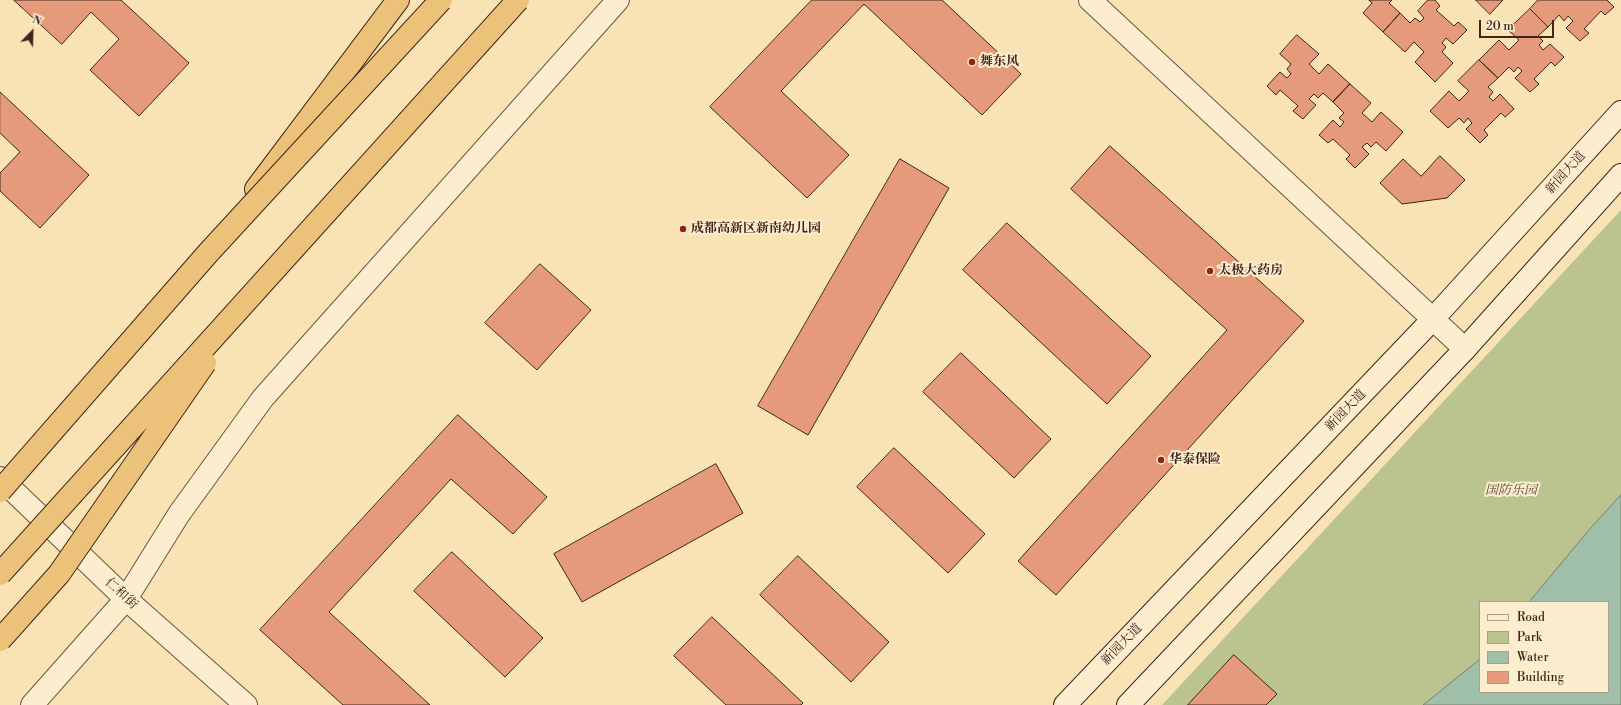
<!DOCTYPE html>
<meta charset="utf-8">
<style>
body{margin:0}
#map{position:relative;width:1621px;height:705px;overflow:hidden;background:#f9e3b4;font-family:"Libre Bodoni",serif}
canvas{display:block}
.legend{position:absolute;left:1479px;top:601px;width:130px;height:92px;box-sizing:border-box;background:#fbedce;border:1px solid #b09d86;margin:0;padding:5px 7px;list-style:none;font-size:12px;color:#40241a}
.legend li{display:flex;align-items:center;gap:8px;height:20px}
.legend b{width:20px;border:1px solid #b09d86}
.north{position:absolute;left:12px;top:12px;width:40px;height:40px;-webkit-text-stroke:3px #fbedce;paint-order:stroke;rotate:23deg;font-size:11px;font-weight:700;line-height:16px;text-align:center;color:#40241a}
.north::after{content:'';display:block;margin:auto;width:14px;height:18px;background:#40241a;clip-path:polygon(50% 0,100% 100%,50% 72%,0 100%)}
.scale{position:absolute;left:1479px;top:20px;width:75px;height:18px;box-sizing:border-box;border:2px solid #40241a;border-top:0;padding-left:5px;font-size:12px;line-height:14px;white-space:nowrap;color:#40241a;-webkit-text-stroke:3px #fbedce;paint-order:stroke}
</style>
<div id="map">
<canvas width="1621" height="705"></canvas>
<ul class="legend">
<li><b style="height:5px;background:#fbedce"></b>Road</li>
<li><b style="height:11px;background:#bbc48f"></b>Park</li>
<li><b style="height:11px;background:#9fbfa8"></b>Water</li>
<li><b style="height:11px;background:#e59b7b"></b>Building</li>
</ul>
<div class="north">N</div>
<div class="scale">20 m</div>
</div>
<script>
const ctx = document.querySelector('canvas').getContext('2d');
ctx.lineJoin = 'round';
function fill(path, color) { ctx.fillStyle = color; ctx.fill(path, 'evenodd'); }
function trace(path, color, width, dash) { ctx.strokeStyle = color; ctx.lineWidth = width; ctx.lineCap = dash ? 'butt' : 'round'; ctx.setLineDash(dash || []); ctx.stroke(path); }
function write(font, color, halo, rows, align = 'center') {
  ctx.font = font + ' "Libre Bodoni","Noto Serif SC",serif'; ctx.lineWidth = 4; ctx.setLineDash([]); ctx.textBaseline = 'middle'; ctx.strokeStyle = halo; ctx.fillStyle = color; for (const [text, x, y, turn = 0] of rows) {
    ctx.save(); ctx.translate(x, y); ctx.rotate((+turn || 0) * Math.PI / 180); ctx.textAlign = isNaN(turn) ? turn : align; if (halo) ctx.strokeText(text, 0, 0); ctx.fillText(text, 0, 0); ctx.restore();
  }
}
fill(new Path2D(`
 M1621,210V705H1162ZM1480,602H1608V692H1480Z`), '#bbc48f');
const water = new Path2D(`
 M1621,495V705H1423L1480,659V692H1608V602H1529L1588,531Z`);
fill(water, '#9fbfa8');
trace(water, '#79816f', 1);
const building = new Path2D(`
 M14,0H121L189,63L139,116L90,70L119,39L91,12L62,44Z
 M812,0H942L1021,74L982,115L864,4L781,91L849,155L807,198L710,107Z
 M1369,0H1392L1389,3L1400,13L1383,32L1363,13L1372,3Z
 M1428,0H1435L1440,6L1436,10L1454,26L1458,22L1467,30L1453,44L1446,38L1442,43L1446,47L1442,52L1453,63L1435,82L1415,62L1424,52L1414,42L1405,52L1383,32L1400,13L1410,23L1415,18L1420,22L1424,18L1418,11Z
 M1476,0H1503L1490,14Z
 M1538,0H1607L1614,7L1605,15L1601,11L1584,29L1589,33L1580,41L1566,28L1573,21L1568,16L1564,21L1559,15L1548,27L1530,9Z
 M1530,9L1548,27L1538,36L1543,41L1539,45L1543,50L1550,44L1564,57L1555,66L1551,62L1534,79L1539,84L1530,92L1515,78L1522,71L1518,67L1514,72L1509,67L1498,78L1479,60L1499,40L1509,50L1519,40L1508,30Z
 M1297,35L1319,54L1309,64L1319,74L1328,64L1350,84L1333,102L1323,93L1318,98L1314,94L1309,99L1316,105L1303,119L1293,111L1298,106L1280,90L1276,95L1267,86L1280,72L1287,78L1291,74L1287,69L1291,64L1280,54Z
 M1479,60L1498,78L1488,87L1493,92L1489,97L1493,101L1500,94L1514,109L1505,117L1501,113L1484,130L1488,135L1480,143L1466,129L1472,123L1468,118L1464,123L1459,118L1448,128L1430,111L1449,91L1459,101L1469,91L1458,81Z
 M1350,84L1371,103L1362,113L1372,122L1381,112L1403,132L1386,151L1376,142L1371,147L1367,143L1362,147L1369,154L1355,168L1346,159L1350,155L1333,139L1328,143L1319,135L1333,120L1340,127L1344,122L1339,118L1344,113L1333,102Z
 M0,92L89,175L40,228L0,191V173L20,152L0,133Z
 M1110,146L1304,321L1056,595L1018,561L1227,330L1071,189Z
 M1440,156L1465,180L1447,198L1402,204L1380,183L1403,159L1421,176Z
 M900,159L949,188L808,435L758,406Z
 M1007,223L1151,356L1107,404L963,270Z
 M540,264L591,310L537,370L485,323Z
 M961,353L1051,439L1014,478L923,392Z
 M458,415L547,497L513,534L451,479L329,612L430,705H343L260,630Z
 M894,448L985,534L948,573L857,487Z
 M716,464L743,513L582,602L554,554Z
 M452,552L543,638L505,677L414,591Z
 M798,556L889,642L851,682L760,595Z
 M712,617L803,703L801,705H726L674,656Z
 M1234,655L1277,694L1266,705H1188Z`);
fill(building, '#e59b7b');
trace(building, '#40241a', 1);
const street = new Path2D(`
 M1090,0L1465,349
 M0,478L126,599L246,705
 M32,705L126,599L179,514L263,398L618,0`);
const secondary = new Path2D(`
 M1065,705L1433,319L1621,112
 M1128,705L1465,349L1621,175`);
const highway = new Path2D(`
 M256,189L398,0`);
trace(street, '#6e5440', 24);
trace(secondary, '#40241a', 24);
trace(highway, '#40241a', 24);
trace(street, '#fbedce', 22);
trace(secondary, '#fbedce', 22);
trace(highway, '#ecc27a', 22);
const highwayBridge = new Path2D(`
 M0,491L209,252L441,0
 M0,574L518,0
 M0,640L59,574L205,363`);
trace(highwayBridge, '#40241a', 24, []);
trace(highwayBridge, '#ecc27a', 22);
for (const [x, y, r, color] of [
 [972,62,4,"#8f2418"],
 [683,229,4,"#8f2418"],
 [1210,271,4,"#8f2418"],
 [1161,460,4,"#8f2418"]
]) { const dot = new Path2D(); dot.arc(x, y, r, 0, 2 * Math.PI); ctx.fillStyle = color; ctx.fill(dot); trace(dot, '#fbedce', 1.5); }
write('bold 13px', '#40241a', '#fbedce', [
 ["舞东风",980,62],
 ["成都高新区新南幼儿园",691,229],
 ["太极大药房",1218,271],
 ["华泰保险",1169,460]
], 'left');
write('13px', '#40241a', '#fbedce', [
 ["新园大道",1566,173,-48],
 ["新园大道",1346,411,-46],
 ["仁和街",121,594,43],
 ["新园大道",1122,645,-46]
]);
write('italic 13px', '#5f4c37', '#fbedce', [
 ["国防乐园",1511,491]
]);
</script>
